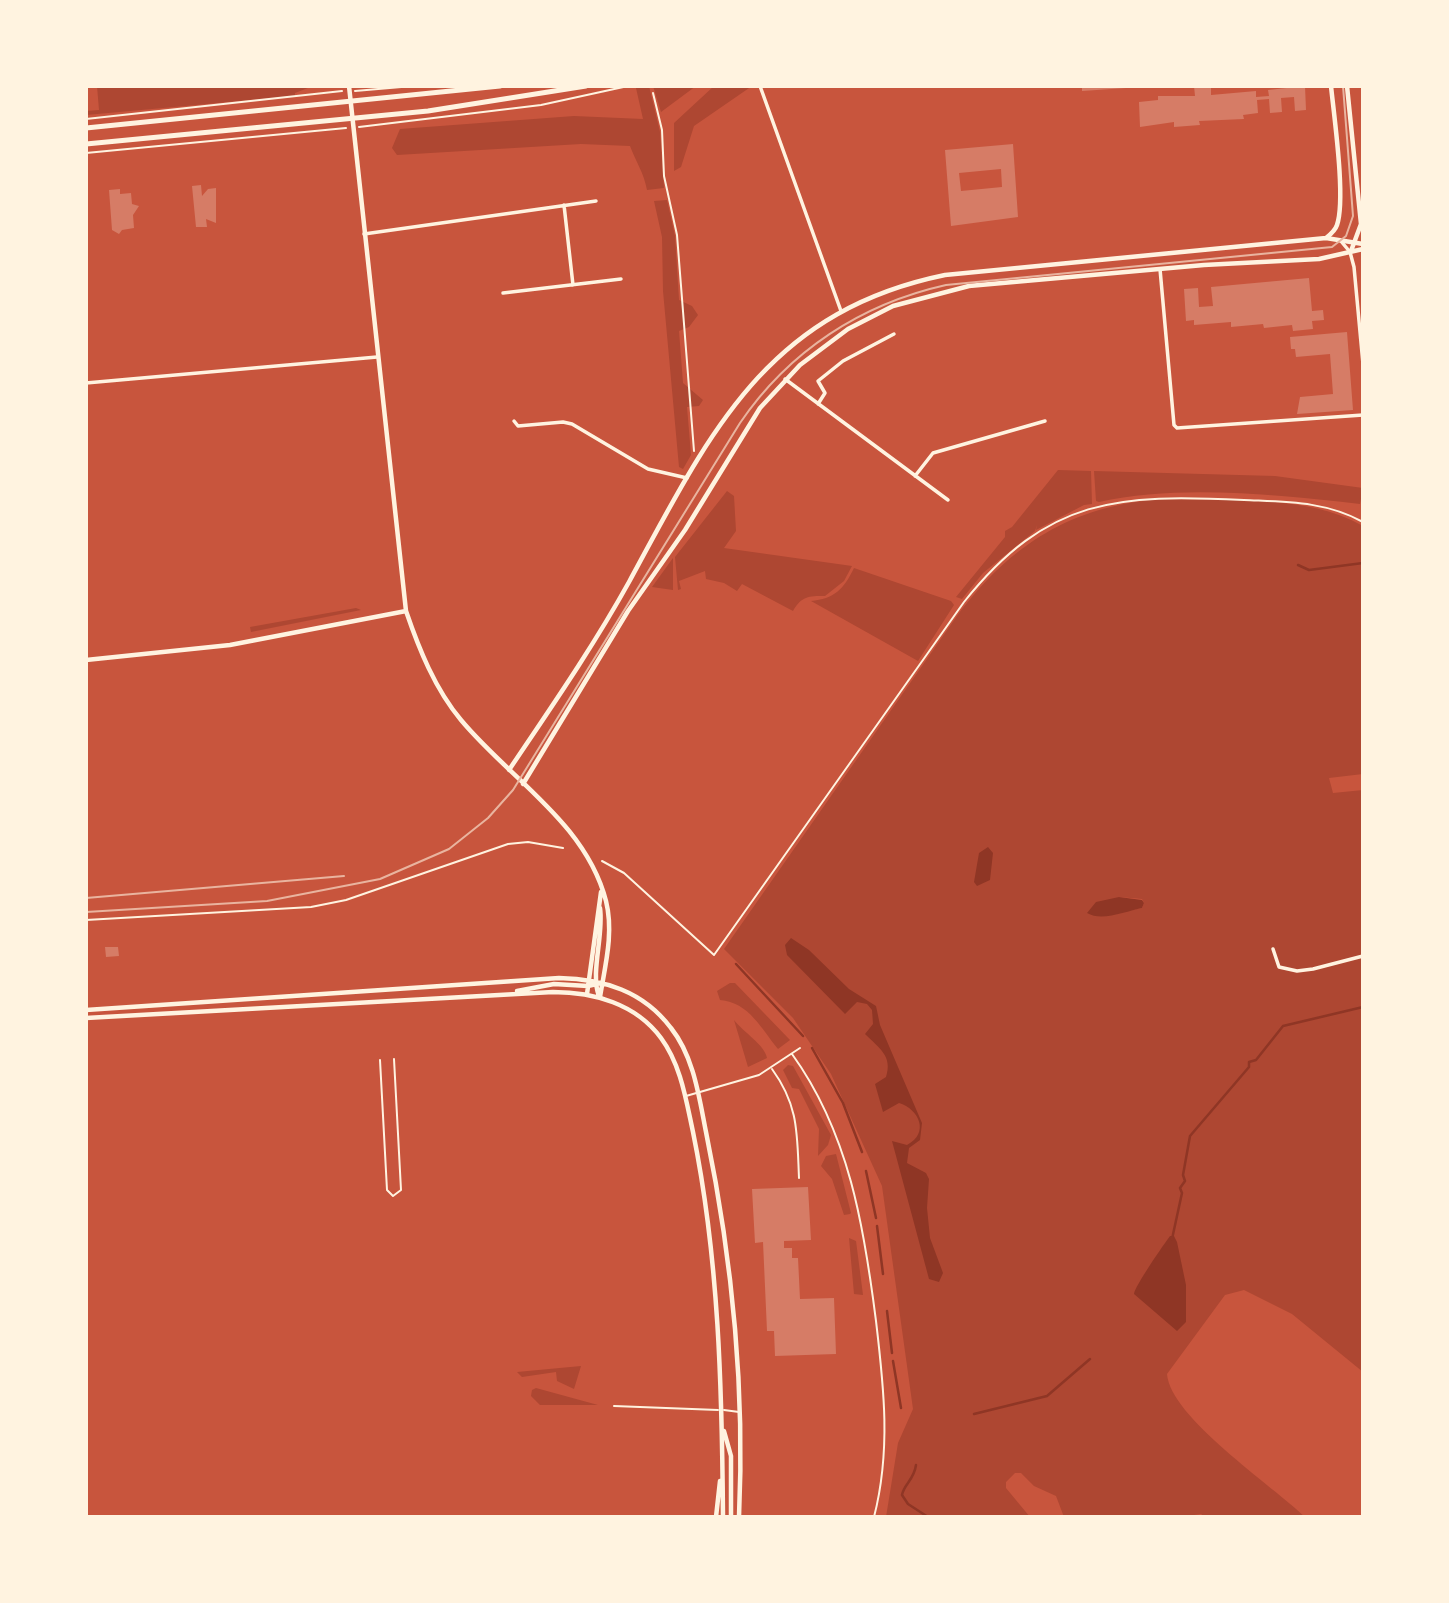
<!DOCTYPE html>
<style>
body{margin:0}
#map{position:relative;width:1449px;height:1603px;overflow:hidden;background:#c8553d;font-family:"Playfair Display",serif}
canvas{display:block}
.frame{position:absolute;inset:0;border:88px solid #fff3e0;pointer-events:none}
</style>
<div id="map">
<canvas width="1449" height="1603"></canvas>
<div class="frame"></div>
</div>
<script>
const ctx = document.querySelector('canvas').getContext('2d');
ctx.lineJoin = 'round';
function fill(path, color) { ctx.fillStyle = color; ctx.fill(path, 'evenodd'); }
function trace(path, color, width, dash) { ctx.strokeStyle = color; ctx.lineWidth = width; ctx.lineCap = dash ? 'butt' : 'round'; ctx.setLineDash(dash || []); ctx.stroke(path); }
fill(new Path2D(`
 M97,86H313L295,93V96L86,115V111L99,110Z
 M649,86L660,132L664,188L647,190C644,173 636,162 630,146L581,144L397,155L392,148L400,129L574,116L643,119L636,88Z
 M653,86H696L661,112Z
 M714,86H752L694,126L681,167L674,171V123Z
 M667,200L675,236L679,300L692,306L698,315L689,327L679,331L683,383L703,400L699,406L687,407L691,455L683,469L679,467L663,291L662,237L654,201Z
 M1058,470L1091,471L1092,504L1084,505L1036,530L1037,525L1035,531L983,573L962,599L956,597L1005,537V531L1012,527Z
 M1094,471L1275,476L1363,488L1360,504C1278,495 1180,484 1099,502L1096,501Z
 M727,491L734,496L736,531L724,548L852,566L844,581L825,596C808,596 802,596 793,611L742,584L737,591L724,583L706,579L705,571L679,581L681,589L678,590L675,557Z
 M1162,499C1225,501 1308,494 1363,526V774L1329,778L1333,793L1363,790V1372L1292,1314L1244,1290L1225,1295L1167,1374C1170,1417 1273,1486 1305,1517H1205L1201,1514L1180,1517H1064L1056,1496L1034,1486L1021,1473H1015L1006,1482V1488L1030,1517H886L898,1443L913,1409L882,1186L831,1074L793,1018L724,949L957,616C1011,544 1071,506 1162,499ZM1119,897L1142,899L1144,903L1142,908L1101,916Z
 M673,558V590L652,587Z
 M854,568L951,601L954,605L918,661L811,601C834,599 844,589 854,568Z
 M356,608L361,610L251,632L250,627Z
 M730,983H735L790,1040L778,1049C762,1030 749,1002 720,1000L717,991Z
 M734,1020C743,1032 765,1045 767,1058L748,1067Z
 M788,1065L793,1066L831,1135L828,1145L818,1156L819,1129L799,1089L792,1088L783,1070Z
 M836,1154L851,1213L850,1214L844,1215L832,1179L821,1166L826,1156Z
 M849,1238L856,1241L863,1295L854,1294Z
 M581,1366L574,1389L557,1381L556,1372L522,1377L517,1372Z
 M536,1388L598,1405H540L531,1396L532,1390Z`), '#ae4732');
fill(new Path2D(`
 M988,847L993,853L990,880L977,886L974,882L979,853Z
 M1119,897L1142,900L1144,903L1142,908C1126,911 1102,922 1087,913L1096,902Z
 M791,938L809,950L849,989L876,1006L880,1025L922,1123L920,1140L909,1148L907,1163L926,1173L929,1179L927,1208L930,1238L943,1273L939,1282L929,1279L892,1141L907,1145C930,1133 919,1109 899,1103L883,1112L875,1084L886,1077C893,1056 879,1048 865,1034L873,1024L872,1010L867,1004L857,1002L845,1014L787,955L785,945Z
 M1170,1236H1174L1177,1242L1186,1285V1322L1177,1331L1134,1294C1135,1286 1164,1244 1170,1236Z`), '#8f3625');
trace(new Path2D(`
 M1298,565L1309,570L1363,563
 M736,964L803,1036
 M812,1048L843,1103L862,1152
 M866,1171L876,1218
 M877,1226L883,1274
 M1172,1239L1182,1193L1180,1188L1185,1181L1183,1175L1190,1136L1249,1067V1062L1256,1060L1283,1026L1363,1007
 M887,1311L892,1353
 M893,1361L901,1408
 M974,1414L1047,1396L1090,1359
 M916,1465C914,1480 904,1484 902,1495L908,1504L928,1517`), '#8f3625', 2.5);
fill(new Path2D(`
 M1082,86H1126V88L1082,91Z
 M1194,86H1211V95L1256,91V97L1269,96L1268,90L1305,86L1306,110L1295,111L1294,97L1281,98L1282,112L1270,113L1269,99L1257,100L1258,113L1243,115L1244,119L1199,121L1200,125L1174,127V122L1140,127L1139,102L1158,100V96H1195Z
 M1013,144L1018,217L951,226L945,150ZM1001,169L1002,187L961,191L959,173Z
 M201,185L202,196L208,189L216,188V223L206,219L207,227H196L192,186Z
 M120,189V194L131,193L132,204L139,206L133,215L134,228L122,230L119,234L112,230L109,190Z
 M1309,278L1312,311L1323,310L1324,320L1312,321L1313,329L1293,331L1292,325L1264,328L1263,324L1231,327V322L1194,325V320L1186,321L1184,289L1198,288L1199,307L1213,306L1211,287Z
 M1347,332L1353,410L1297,414L1300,397L1333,394L1330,354L1296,357L1295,349H1291L1290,337Z
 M105,947H118L119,956L106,957Z
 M808,1187L811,1240L784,1241V1248H792V1258H798L800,1299L834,1298L836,1354L775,1356L774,1331H767L763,1242L755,1243L752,1189Z`), '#d67c66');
trace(new Path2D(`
 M355,91L413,86
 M653,93L662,130L664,176L677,235L694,451
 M86,119L342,91
 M359,127L541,105L628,86
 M86,153L346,128
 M602,861L624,873L714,955L964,602C1048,497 1118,494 1244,500C1286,502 1325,501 1363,522
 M86,920L311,907L346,900L508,844L528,842L563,848`), '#fff3e0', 2);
trace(new Path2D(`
 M792,1054C849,1133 864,1226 876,1321C884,1388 891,1451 874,1517
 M380,1060L387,1190L393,1196L401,1190L394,1059
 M772,1069C799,1106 797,1134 799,1178
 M686,1096L759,1075L800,1048
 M614,1406L718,1410
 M724,1410L739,1412`), '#fff3e0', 2);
trace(new Path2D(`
 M760,86L841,311
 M564,205L573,285
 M364,234L596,201
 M1340,240L1350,252L1354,267L1363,364
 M1160,269L1174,425L1177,428L1363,415
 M503,293L621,279
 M785,379L948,500
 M86,383L377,357
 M818,404L825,393L818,381L843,361L894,334
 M514,421L518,426L563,422L572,424L648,469L687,478
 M915,476L933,453L1045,421
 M1273,949L1279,967L1297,971L1313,969L1363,956`), '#fff3e0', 3.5);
trace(new Path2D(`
 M349,86L406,611C419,649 435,689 461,720C510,779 586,823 606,901C614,933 605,966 600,997
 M1347,86L1361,224L1351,251
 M1326,238C1331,234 1335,231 1337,225C1346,199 1334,116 1331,86
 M86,660L230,645L406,611
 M509,770C550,709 593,647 629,582C709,435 765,312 945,275L1326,238L1363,244
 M523,784L628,611L685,530L760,408L800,365L848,329L893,306L969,286L1204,265L1319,259L1363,249
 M517,991L554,984L588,986L601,983
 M587,994L601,892
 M599,996C590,973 604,935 600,908
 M86,1010L559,978C604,979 643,991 671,1028C694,1057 699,1097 706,1132C732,1258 745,1389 739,1517
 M86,1018L553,992C594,992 636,1004 661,1038C681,1065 686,1100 693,1132C719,1259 722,1389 723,1517
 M724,1431L731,1456V1517
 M716,1517L720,1481`), '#fff3e0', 4.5);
trace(new Path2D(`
 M86,128L500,86
 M86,144L428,111L586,86`), '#fff3e0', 5);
trace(new Path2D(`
 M86,898L344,876
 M86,912L267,901L380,879L449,849L488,818L513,790L740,423C789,351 861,304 946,285L1332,247L1346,236L1353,216L1343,86`), '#e9b49f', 2);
</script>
